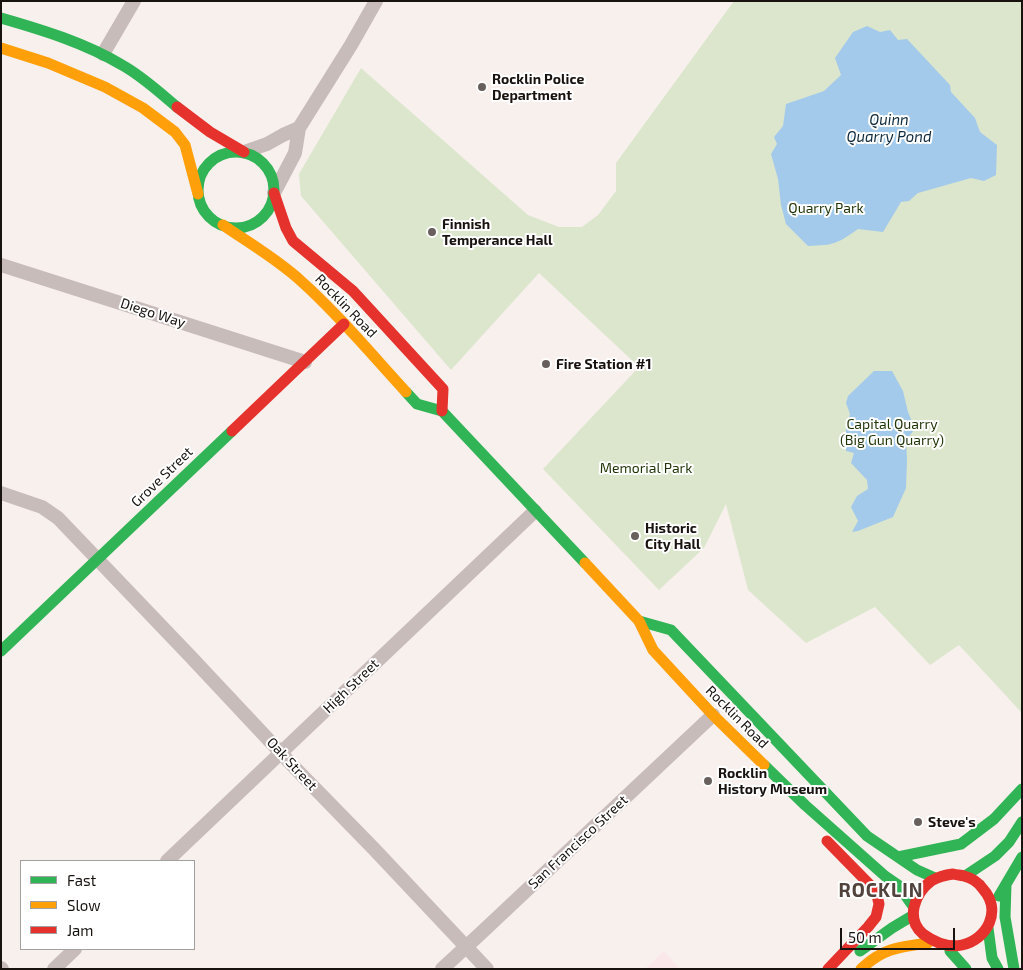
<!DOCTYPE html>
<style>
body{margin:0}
#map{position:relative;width:1023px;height:970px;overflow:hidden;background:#f8f0ed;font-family:"Exo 2",sans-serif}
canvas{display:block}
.frame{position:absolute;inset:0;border:2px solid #191310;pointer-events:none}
.legend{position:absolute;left:20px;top:860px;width:175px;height:90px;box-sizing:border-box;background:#fff;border:1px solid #a3a19f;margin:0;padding:6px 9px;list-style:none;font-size:15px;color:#191310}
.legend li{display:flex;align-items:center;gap:10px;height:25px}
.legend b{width:25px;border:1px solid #a3a19f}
.scale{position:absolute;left:840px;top:928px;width:115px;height:22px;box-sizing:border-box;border:2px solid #191310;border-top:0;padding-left:6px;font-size:15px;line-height:18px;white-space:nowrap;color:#191310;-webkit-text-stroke:4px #fff;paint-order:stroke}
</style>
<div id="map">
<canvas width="1023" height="970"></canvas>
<div class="frame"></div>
<ul class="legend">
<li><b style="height:6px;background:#30b455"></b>Fast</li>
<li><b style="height:6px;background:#ff9f0a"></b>Slow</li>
<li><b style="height:6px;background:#e5322d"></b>Jam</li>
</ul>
<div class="scale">50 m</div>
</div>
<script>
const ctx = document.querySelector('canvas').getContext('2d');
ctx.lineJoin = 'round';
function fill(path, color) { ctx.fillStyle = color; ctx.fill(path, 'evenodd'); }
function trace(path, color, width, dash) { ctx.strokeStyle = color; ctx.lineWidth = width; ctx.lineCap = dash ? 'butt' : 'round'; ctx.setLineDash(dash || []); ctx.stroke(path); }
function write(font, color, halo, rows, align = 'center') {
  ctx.font = font + ' "Exo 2",sans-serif'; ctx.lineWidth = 4; ctx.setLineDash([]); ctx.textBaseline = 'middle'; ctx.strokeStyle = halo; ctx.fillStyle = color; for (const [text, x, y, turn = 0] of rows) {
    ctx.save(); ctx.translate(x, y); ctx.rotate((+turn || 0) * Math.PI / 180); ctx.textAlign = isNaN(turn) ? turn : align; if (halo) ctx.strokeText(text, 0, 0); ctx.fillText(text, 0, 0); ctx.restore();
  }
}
fill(new Path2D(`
 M664,951L680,969H645Z`), '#fae7ea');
fill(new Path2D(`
 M734,1H1022V713L959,645L930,665L875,607L806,643L748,590L726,504L704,548L659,590L543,469L639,367L539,273L451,370L301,196L299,174L361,68L528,215L559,227H582L598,215L616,191V163Z`), '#dce6cd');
fill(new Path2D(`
 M867,26L880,32L890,30L898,40L907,39L950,85L951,92L975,118L980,132L997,145L996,175L984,181L971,178L918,193L909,201L901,202L883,232L858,229C837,244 834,245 808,246L786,224L781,205L778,179L771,154L777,144L774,137L783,126L786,104L824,91L841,75L835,58L853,32Z
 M874,371H892L903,391L908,412L915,429L906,440L907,460L906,488L893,517L858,531L852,532L858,521L851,507L857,496L868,489L867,480L851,463L854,453L846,451V430L850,414L846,403L848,396Z`), '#a3caeb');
trace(new Path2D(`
 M103,54L134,1
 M244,152L267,144L283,135L299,128
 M274,193L295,153L299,128L351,45L376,1
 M1,265L305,362
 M1,493L42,507L58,518L190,656L296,769L375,850L487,969
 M167,861L535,511
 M1,968L2,969
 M54,969L75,949
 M442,969L480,934L713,715`), '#c8bcbb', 14);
trace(new Path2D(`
 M1,18C43,30 85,43 122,65C142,76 159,92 177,107
 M198 190a38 38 0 1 1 76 0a38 38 0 1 1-76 0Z
 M406,392L417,404L442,411L585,563
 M639,621L671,630L867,836L917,870L935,878
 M1,651L232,431
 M764,765L805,805L885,876L898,885L913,906
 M898,857L961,844L994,819L1022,789
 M965,876L995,856L1009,842L1022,822
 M1006,884L1005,917L1014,969
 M999,896L1022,857
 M988,928L992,958L998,969
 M860,951L892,928L912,916
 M950,951L966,969`), '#30b455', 11);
trace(new Path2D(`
 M1,48L48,63L105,87L143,108L175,132L185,145L198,194
 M223,225C249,243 277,259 301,281C339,315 372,355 406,392
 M585,563L639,621L653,650L713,715L764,765
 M861,969C883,948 899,947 928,943`), '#ff9f0a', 11);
trace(new Path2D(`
 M177,107L210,132L244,152
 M274,193L286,228L293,241L353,291L443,389L442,411
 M232,431L344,324
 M827,841L876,891L879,904L876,917L868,927L828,969
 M953,874C957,875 961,875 964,876C972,878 979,883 983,889C1002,910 988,939 962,945C948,948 934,942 923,934C905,919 915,893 931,881C938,877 945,875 953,874Z`), '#e5322d', 11);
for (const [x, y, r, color] of [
 [482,87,5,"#67605d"],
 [432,232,5,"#67605d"],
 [546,364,5,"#67605d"],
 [635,536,5,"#67605d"],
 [708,781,5,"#67605d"],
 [918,822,5,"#67605d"]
]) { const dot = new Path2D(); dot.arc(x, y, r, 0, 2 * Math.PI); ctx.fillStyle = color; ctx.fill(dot); trace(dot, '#fff', 2); }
write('bold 14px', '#191310', '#fff', [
 ["Rocklin Police",492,79],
 ["Department",492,95],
 ["Finnish",442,224],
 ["Temperance Hall",442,240],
 ["Fire Station #1",556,364],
 ["Historic",645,528],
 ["City Hall",645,544],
 ["Rocklin",718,773],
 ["History Museum",718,789],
 ["Steve's",928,822]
], 'left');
write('14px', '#1f3406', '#fff', [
 ["Quarry Park",826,208],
 ["Capital Quarry",892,424],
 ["(Big Gun Quarry)",892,440],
 ["Memorial Park",646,468]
]);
write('14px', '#191310', '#fff', [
 ["Rocklin Road",346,306,46],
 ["Diego Way",153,313,18],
 ["Grove Street",162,477,-44],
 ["High Street",351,686,-44],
 ["Rocklin Road",737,717,45],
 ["Oak Street",292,764,47],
 ["San Francisco Street",578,842,-43]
]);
write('italic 15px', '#112c40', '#fff', [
 ["Quinn",889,120],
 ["Quarry Pond",889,137]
]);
ctx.letterSpacing = '1px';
write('bold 19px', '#51423c', '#fff', [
 ["ROCKLIN",881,891]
]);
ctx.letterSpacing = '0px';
</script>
